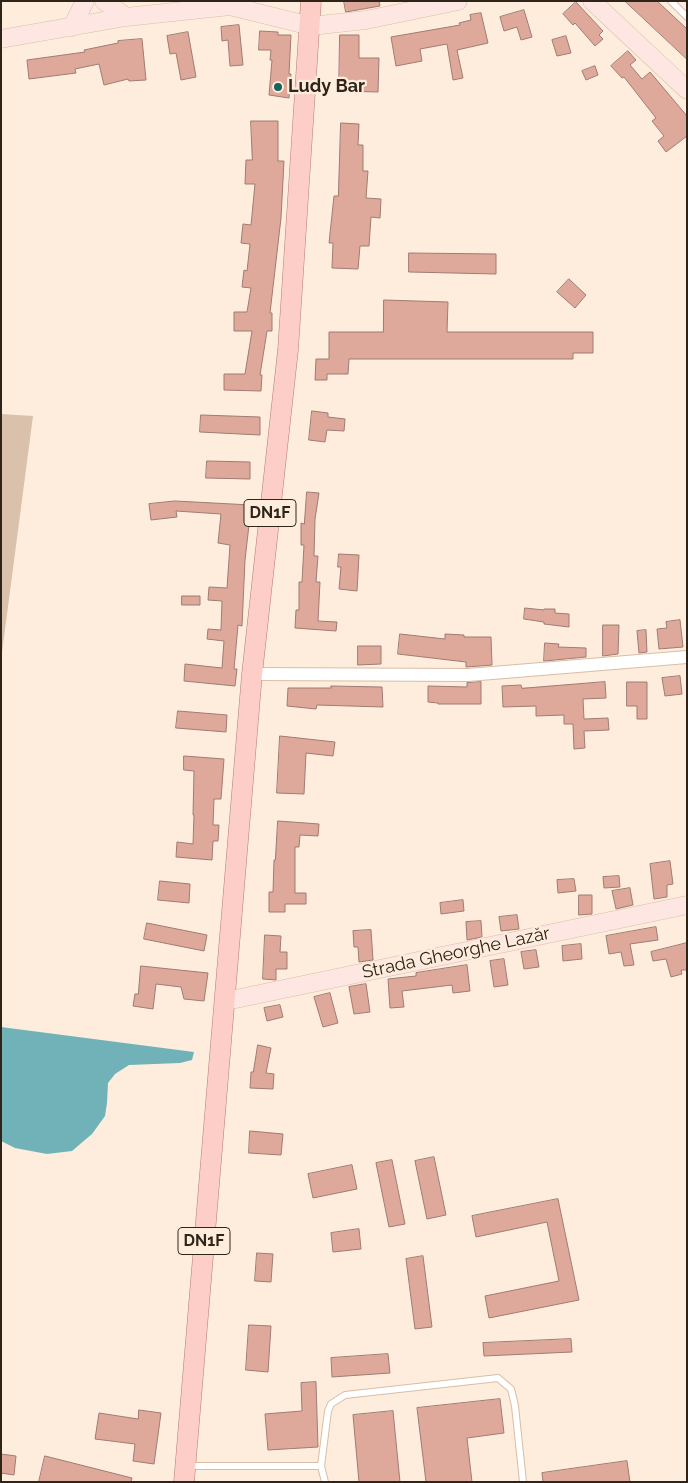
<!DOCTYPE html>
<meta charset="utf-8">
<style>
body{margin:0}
#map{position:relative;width:688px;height:1483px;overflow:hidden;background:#feeddd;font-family:Raleway,sans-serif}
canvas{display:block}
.frame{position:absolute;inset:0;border:2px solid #2f241a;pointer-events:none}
</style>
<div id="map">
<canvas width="688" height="1483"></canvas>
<div class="frame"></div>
</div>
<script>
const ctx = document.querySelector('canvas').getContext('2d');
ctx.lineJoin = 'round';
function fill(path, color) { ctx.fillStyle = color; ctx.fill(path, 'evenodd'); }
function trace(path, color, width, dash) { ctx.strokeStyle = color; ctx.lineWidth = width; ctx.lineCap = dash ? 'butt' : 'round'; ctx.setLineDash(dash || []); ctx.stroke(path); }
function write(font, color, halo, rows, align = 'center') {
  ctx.font = font + ' Raleway,sans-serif'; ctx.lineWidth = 4.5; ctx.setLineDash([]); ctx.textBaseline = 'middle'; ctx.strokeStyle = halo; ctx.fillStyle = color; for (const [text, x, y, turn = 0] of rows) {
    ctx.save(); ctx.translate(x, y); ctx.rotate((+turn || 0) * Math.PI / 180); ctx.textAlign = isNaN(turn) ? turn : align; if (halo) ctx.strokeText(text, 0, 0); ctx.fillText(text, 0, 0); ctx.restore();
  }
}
fill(new Path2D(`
 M1,414L33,416L1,660Z`), '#dac1ab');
fill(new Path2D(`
 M1,1027L194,1052L192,1060L180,1063L129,1065L115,1074L108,1083L107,1103L105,1116L92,1134L72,1151L47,1154L15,1148L1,1141Z`), '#71b2b9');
const building = new Path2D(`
 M344,1H379L380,6L346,12Z
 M625,1H657L687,29V59Z
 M576,2L603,31L599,35L603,39L595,46L575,23L573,25L563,14Z
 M524,10L532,37L521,40L517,27L504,31L500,17Z
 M481,13L488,43L457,50L463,78L453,80L447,44L420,49L422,61L396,66L391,37L460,25L459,23L471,20L470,15Z
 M239,25L243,65L230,66L228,40L222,41L221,27Z
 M260,31L278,32V35H291L289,74H291L289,98L269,95L272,60H270L271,50H259Z
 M188,32L196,77L181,80L176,53L170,54L167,36Z
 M340,35H359V58H379L378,92L339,91Z
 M566,36L571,53L557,56L552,40Z
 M142,39L146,80L129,81L128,79L104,85L99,64L75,69L76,73L29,79L27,60L85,52L84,50L118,43V41Z
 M628,51L636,60L630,65L642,79L650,72L687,116V136L666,152L658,141L664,136L652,121L656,118L624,77L622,78L611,66Z
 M595,66L598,75L586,80L582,71Z
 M251,121H278V161H284L281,218L270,313H272V331H267L260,375H262L261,391L224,390V374H245L252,331H234V312H247L251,288L242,287L244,270L247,271L250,244L241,243L243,224L251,225L255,184H245L246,160H252Z
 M341,123L359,124L358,145H363V171H368L366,198L381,199L380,218L371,217L369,246H360L358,269L332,268L333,243H329L334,196H338Z
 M409,253L496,254V274L409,272Z
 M569,279L586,295L575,308L557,292Z
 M384,300L448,302L447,332H593V353H573V359H349L348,374H327V380H315L316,359H329V332H383Z
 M312,411L328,413V417L345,419L344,431L327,430L325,442L309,440Z
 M201,415L260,417V435L200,432Z
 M207,461L250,462V479L206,478Z
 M307,492L319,493L315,519L314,556H318L316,582H320L318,621L337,622L336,631L295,628L296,610H299V582H302L304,545H301V523L304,524Z
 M175,501L251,505V525H249L245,560L242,626L238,625L234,669H237L235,686L184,681L185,664L222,668L224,641L207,639L208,629L221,630L222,601L208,600L209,587L227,588L230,545L218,543L221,514L176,511L177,517L151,520L149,504Z
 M339,554L359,555L357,591L339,589L341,567H338Z
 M182,596H200V605H182Z
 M525,608L544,610V609H555V613L569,614V627L544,624V622L524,619Z
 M680,620L683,647L659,649L657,629L667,628L666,622Z
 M603,625H619L618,654L603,656Z
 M646,630L647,652L639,653L637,631Z
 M400,634L445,639V634L464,635V637H491L492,665L466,667V662L398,654Z
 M545,643L559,644L558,647L586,648V657L544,661Z
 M358,646H381V664L358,665Z
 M680,676L682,694L665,696L662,678Z
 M481,682V704H438V703L428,702V686L467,687V683Z
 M605,682L606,698L583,699L584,719L608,718L609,730L584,731L585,748L574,749L573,724H564V715L536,716V706L503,707L502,686L521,685L522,688Z
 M627,682H647V719H637V706H627Z
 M331,686L382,687L383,707L317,705L316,709L287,706L288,688H331Z
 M178,711L227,715L226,732L176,728Z
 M280,736L335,742L333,756L306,753L304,794L277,793Z
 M184,756L224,759L221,799H214L213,825H219L218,841H213L212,860L176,857L177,842L193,844L194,815H193L194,771L184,770Z
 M278,821L319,824L318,836L300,835L299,847H295V893H306V904H285V912H269V892H273L274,860H275Z
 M670,861L673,884L667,885V897L654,899L650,864Z
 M619,876L620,887L604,888L603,877Z
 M574,879L576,891L558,893L557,880Z
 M160,881L190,884L189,903L158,900Z
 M630,888L633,905L616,909L612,891Z
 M579,895H592V914L579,915Z
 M463,900L464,911L441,914L440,903Z
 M517,915L519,929L501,931L499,917Z
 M481,921L482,937L467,940L466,922Z
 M147,923L207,935L204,951L144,939Z
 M656,927L658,940L630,944L634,965L624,966L621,952L609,954L606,936Z
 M371,930L373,960L359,962L358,947H354L353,931Z
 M265,935L281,936L280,952H287V969H276V980L263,979Z
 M687,943V970H681L682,974L671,977L666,959L653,961L651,952Z
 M581,944L582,959L563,961L562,946Z
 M536,950L539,967L524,969L521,952Z
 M504,959L508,985L494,987L490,961Z
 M467,965L470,991L453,993L452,985L402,991L404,1007L390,1008L388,979L416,976V973Z
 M141,966L208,973L204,1001L184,999L181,987L156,984L153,1009L133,1006L135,994H138Z
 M366,984L370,1012L354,1014L349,987Z
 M330,993L338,1023L323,1027L314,997Z
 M280,1005L283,1017L267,1021L264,1008Z
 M258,1045L271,1048L266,1073L274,1074L273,1089L250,1088L251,1072H253Z
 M250,1131L283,1134L281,1155L249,1153Z
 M434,1157L446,1215L427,1219L415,1161Z
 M392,1160L405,1224L389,1227L376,1163Z
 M352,1165L357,1189L313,1198L308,1174Z
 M558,1199L579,1300L489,1318L485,1296L559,1281L547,1222L476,1237L472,1216Z
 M359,1229L361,1249L333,1252L331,1233Z
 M257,1253L273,1254L271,1282L255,1281Z
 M423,1256L432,1327L415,1329L406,1259Z
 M249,1325L271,1326L268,1372L246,1370Z
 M571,1339L572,1352L484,1356L483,1343Z
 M388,1354L390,1373L332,1377L331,1358Z
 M316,1382L318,1447L268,1450L265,1414L302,1411L301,1383Z
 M500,1399L504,1433L467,1438L472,1482H426L417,1408Z
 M139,1410L161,1413L154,1464L133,1461L135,1444L95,1439L99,1413L138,1419Z
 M393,1411L400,1482H359L353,1415Z
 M1,1454L16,1456L14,1475L1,1473Z
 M45,1456L132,1478L131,1482H39Z
 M627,1461L630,1482H543L542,1473Z`);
fill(building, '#dea99a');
trace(building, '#a07b72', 1);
const lane = new Path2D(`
 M671,1L687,17
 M187,1466H321
 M325,1482L321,1466L328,1411L331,1404L345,1395L498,1378L511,1389L515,1406L523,1482`);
const street = new Path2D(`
 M252,674L468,675L687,657`);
const secondary = new Path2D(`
 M104,1L126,17
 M592,1L687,90
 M230,6L311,26L366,20L458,1
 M72,27L85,1
 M1,39L126,17L230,6L244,1
 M226,1001L687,905`);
const primary = new Path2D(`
 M184,1482L252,674L288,350L311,1`);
trace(lane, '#dabda4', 8);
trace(street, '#dabda4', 14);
trace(secondary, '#dabda4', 19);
trace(primary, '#b47e72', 21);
trace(lane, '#fff', 6);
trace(street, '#fff', 12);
trace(secondary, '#fee7e3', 18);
trace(primary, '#fdcec7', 20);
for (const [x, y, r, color] of [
 [278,87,5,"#16635d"]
]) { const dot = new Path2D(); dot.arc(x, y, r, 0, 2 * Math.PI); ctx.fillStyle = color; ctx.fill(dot); trace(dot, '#feeddd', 2); }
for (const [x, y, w] of [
 [270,513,52],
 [204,1241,52]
]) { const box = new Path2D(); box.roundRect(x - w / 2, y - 13.5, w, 27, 4); ctx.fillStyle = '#feeddd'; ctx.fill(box); trace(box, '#2f241a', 1); }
write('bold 16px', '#2f241a', null, [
 ["DN1F",270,513],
 ["DN1F",204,1241]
]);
write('bold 18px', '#2f241a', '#feeddd', [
 ["Ludy Bar",288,87]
], 'left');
write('18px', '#2f241a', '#feeddd', [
 ["Strada Gheorghe Lazăr",456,953,-12]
]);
</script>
